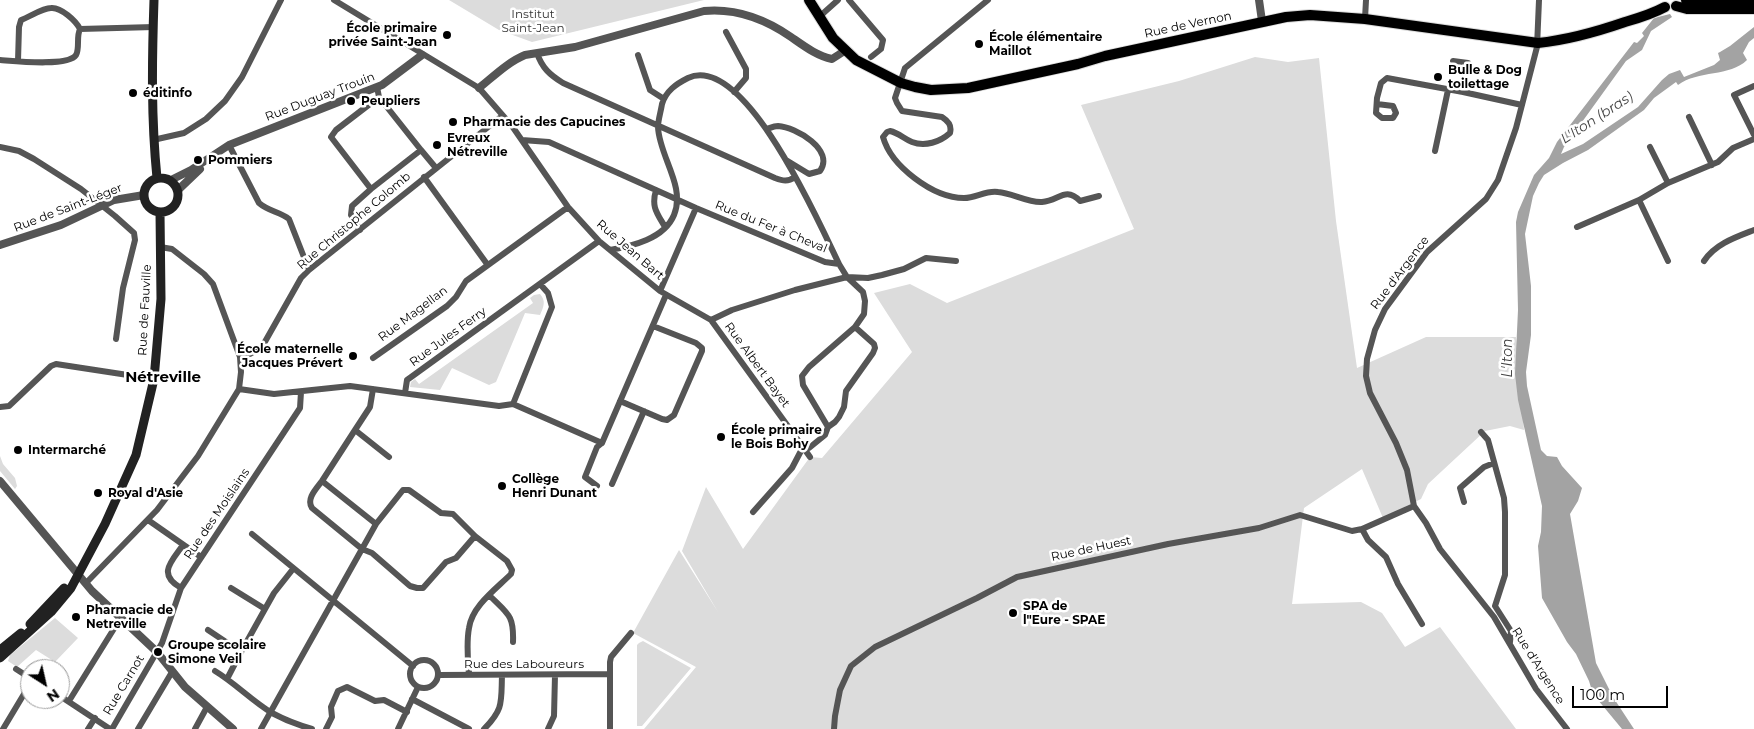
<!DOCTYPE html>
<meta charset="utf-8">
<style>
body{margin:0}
#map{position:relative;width:1754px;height:729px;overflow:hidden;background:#fff;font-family:Montserrat,sans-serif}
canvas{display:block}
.north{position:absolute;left:20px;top:659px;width:50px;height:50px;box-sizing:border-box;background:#fff;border:1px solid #999;border-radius:50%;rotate:145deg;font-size:14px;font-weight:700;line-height:20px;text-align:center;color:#000}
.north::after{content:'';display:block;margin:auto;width:18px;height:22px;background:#000;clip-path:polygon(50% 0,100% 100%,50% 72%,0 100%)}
.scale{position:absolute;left:1572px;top:686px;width:96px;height:22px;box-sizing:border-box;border:2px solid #000;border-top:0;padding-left:6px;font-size:15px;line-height:18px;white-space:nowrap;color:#000;-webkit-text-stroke:4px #fff;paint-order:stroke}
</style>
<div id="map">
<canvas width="1754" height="729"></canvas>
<div class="north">N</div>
<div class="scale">100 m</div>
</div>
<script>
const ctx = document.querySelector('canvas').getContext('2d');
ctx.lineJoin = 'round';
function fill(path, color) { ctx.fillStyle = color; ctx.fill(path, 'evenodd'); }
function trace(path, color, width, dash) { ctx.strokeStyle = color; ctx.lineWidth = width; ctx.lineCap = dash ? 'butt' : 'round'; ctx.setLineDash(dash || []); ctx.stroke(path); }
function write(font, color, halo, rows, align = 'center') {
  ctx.font = font + ' Montserrat,sans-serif'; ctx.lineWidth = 5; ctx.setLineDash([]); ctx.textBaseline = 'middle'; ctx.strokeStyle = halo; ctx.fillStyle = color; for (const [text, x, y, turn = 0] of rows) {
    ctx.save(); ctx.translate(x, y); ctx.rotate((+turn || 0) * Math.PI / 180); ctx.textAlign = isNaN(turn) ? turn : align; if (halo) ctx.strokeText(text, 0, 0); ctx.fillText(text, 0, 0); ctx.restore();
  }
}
fill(new Path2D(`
 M449,0H704L532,42L499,30Z
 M1255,57L1288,62L1319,58L1336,221L1357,368L1426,337H1516L1524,430L1510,426L1485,431L1428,484L1421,499L1383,518L1362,469L1304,508L1292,604L1361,602L1382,613L1405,647L1440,627L1516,729H644L696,667L633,633L679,550L718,612L682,551L706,487L743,549L810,457L822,458L912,352L874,293L910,284L947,303L1134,229L1081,105L1179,81Z
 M540,294C546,301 544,306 540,315L525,313L496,382L489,385L452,368L440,390L410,387L411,382L415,379L419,384L533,303L530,298L534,295Z
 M0,456L3,464L15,478L17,486L15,489L0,471Z
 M55,618L78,638L55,662L36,650L17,667L8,661L10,655Z
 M643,641L691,668L642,726H637V645L639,643Z`), '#dcdcdc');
fill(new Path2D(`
 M1670,14L1672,17L1651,31L1642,50L1626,61L1564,147L1561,154L1583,144L1638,107L1662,80L1669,74L1680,70L1684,77L1714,65L1720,60L1718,53L1720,52L1730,46L1754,27V38L1749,42L1743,53L1747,60C1730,77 1698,70 1678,85L1676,82L1654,98L1644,110L1588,150L1563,163L1544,175L1539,183L1533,196L1525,234L1531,286V335L1526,372L1527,386L1541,450L1547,456L1557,457L1562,466L1582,488L1578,501L1570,514L1596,663L1613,697L1634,729H1622L1593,694L1589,681L1576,654L1567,642L1542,598L1538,546L1541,532L1542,506L1518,400L1515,374L1518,310L1516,222L1518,212L1534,175L1549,158L1557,142L1634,42L1637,43L1644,36L1642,33L1654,18Z`), '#a3a3a3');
const primary = new Path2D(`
 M809,0L833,38L856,60L901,83L915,87L931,90L968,88L1078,64L1105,56L1286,17L1310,15L1365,19L1538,43C1568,40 1596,32 1625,22C1639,18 1652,14 1665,7
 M1686,0L1754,1
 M1676,6L1687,9H1754`);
trace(primary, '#dbdbdb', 12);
trace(new Path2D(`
 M334,0L479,88L512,126L568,207L599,241L660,291L711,320L803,447L809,448L825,435L828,427
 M849,0L883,40L881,49L871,57
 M988,0L905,68L895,98L897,103L902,111L942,117C948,121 952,125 950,133C940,142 925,147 912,142C904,139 899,133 890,131L887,132L883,137C891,166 933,198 964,198C976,198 986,190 998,192C1012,193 1028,203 1042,202C1059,201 1065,186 1080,201L1099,196
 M1539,0L1537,47L1516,128L1498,180L1486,199L1427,252L1385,309L1375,330L1367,359L1366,376L1370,393L1396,443L1407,470L1414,506L1426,523L1440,549L1494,617L1536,689L1567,729
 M819,17L838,0
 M1365,19L1366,0
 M80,29L154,27
 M726,32L746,69V78L734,92
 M537,53C542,68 550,75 563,83L775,178C783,181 788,182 795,177
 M638,55L650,90L664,99
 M0,60C14,61 68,67 76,55C80,48 76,37 80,29
 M18,61L19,27L21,20C30,17 42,8 51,8C61,7 76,21 80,29
 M1453,61L1468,63L1463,92
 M1754,86L1734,95L1754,135
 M377,87L379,97L336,130L331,137L371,189L421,150L379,97
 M1377,104L1393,106L1396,113L1393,118H1382L1376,113L1377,98L1381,83L1387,78L1463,92L1522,105
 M1689,117L1712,165
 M767,129C770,128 774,126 778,126C796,127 835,150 820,171L809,174L786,160
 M153,140L184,133L206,119L225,101L242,77L281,0
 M522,140L549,142L696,208L825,262L839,264
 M229,145L259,203C268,211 280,212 289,219L309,270
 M0,147L19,151L34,159L81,189L115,216L134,233L135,240L123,288L116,339
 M1650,147L1668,183
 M421,150L436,168
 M1435,151L1448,90
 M424,177L487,264
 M656,190C651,207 657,213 665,227
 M1577,227L1639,200
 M360,230L351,215L352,206L371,189
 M610,250C632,246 664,239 674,215C686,186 659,156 658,127C658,120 661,111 662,104C666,91 676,84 688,78C745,52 820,225 839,264L847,277L863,292L865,301L864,314L855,327L809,367L802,376L803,385L828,427
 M1668,261L1639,200L1668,183L1718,162L1733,148L1754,139
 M1704,261C1715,244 1736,237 1754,230
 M660,291L696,208
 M711,320L732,310L795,290L847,277L868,278L882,275L904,269L926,258L956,261
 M240,357L250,354L262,347L301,278L309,270L502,116
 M373,358L447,306L456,297L466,281L568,207
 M239,389L274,394L350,386L499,406L513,404L602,443
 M405,393L407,380L599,241
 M620,401L662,419L667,420L674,415L702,351V348L696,343L653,326
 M513,404L552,307L548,293L540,284
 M0,407L9,406L51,366L56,364L154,379
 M828,427L835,422L839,417L844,407L846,391L873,353L875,348L874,344L855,327
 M355,430L370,407L373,389
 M1481,432L1488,440L1504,498L1505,512V575L1495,606L1511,631L1510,642
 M322,481L355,430L389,457
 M612,484L644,411
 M597,486L585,477L597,447L602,443L666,295
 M1464,502L1460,488L1484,467L1494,463
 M753,512L792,468L803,447L810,457
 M148,520L201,557
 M376,524L322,481C316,489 306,499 312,508L362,549L372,553L410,586L417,588H423L446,562L456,558L475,536
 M1362,529L1368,540L1386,557L1398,584L1422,624
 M252,534L413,666
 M86,583L157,510L198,456L239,389L241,372L240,357L213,284L204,274L172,249L160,247
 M181,588C157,574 171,562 183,545
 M231,588L265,609L241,652
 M490,596C508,614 514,615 513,642
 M265,609L274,593L293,569
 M208,630L241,652L227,679
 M410 674a14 14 0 1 1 28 0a14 14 0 1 1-28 0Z
 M16,669L30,678
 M215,671C235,683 252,701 272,713C285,720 298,725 312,729
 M438,675L610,674
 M60,696L110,729
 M412,699L469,729
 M69,701L120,619
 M3,729L30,684
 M88,729L95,718
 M112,729L162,643L181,588L300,408L301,392
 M138,729L172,672
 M195,729L207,707
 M261,729L376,524L403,490H409L441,513L453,514L475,536L507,561L512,570L511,574C496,589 472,606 469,628C466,644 468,660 469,675
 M326,729L332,717L331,707L338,691L347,687L375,701L384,700L407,712
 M398,729L418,687
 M484,729C504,709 501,702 502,675
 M548,729L554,716L555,675
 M610,729V662L611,657L631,633
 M834,729L835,716L840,690L851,666L875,647L977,598L1017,577L1168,544L1259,528L1300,515L1352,531L1362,529L1414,506`), '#555', 6);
trace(new Path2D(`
 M1259,0L1262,21
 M479,88C494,76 508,62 525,55L575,47L704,11C736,8 765,19 791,37C804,46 817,56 832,59L846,50
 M171,180L191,170L229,145L382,85L422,55
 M178,190L200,169
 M0,245L61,225L114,200L144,195
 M0,481L92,591L157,652L185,687L233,729`), '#555', 8);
trace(new Path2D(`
 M154,0C152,60 151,118 157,178
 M144 195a17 17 0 1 1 34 0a17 17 0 1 1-34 0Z
 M30,624L64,588
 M0,650L21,633
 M0,658L51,612L71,588L105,524L136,455L154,379L161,299L160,212`), '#222', 9);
trace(primary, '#000', 10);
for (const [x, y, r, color] of [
 [447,35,5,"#000"],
 [979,44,5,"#000"],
 [1438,77,5,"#000"],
 [133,93,5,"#000"],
 [351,101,5,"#000"],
 [453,122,5,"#000"],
 [437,145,5,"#000"],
 [198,160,5,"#000"],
 [353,356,5,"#000"],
 [721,437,5,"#000"],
 [18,450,5,"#000"],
 [502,486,5,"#000"],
 [98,493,5,"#000"],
 [1013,613,5,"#000"],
 [76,617,5,"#000"],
 [158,652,5,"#000"]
]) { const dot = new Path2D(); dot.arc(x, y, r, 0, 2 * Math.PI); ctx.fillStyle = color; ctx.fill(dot); trace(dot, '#fff', 2); }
write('12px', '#333', '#fff', [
 ["Institut",533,14],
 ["Saint-Jean",533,28]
]);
write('12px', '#000', '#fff', [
 ["Rue de Vernon",1188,25,-12],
 ["Rue Duguay Trouin",320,97,-21],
 ["Rue de Saint-Léger",68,208,-21],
 ["Rue Christophe Colomb",354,221,-40],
 ["Rue du Fer à Cheval",771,227,22],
 ["Rue Jean Bart",630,250,41],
 ["Rue d'Argence",1400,273,-53],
 ["Rue de Fauville",145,310,-87],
 ["Rue Magellan",413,314,-37],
 ["Rue Jules Ferry",448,337,-36],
 ["Rue Albert Bayet",757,365,54],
 ["Rue des Moislains",217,514,-56],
 ["Rue de Huest",1091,549,-12],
 ["Rue des Laboureurs",524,664],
 ["Rue d'Argence",1538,666,58],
 ["Rue Carnot",124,685,-59]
]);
write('bold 12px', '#000', '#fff', [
 ["École primaire",437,28,"right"],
 ["privée Saint-Jean",437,42,"right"],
 ["École élémentaire",989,37],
 ["Maillot",989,51],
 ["Bulle & Dog",1448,70],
 ["toilettage",1448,84],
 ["éditinfo",143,93],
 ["Peupliers",361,101],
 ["Pharmacie des Capucines",463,122],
 ["Evreux",447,138],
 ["Nétreville",447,152],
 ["Pommiers",208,160],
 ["École maternelle",343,349,"right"],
 ["Jacques Prévert",343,363,"right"],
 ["École primaire",731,430],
 ["le Bois Bohy",731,444],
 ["Intermarché",28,450],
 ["Collège",512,479],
 ["Henri Dunant",512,493],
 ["Royal d'Asie",108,493],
 ["SPA de",1023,606],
 ["l\"Eure - SPAE",1023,620],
 ["Pharmacie de",86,610],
 ["Netreville",86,624],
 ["Groupe scolaire",168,645],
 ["Simone Veil",168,659]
], 'left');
write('italic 14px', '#444', '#fff', [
 ["L'Iton (bras)",1597,118,-33],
 ["L'Iton",1508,358,-90]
]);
write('bold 15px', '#000', '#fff', [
 ["Nétreville",163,378]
]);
</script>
